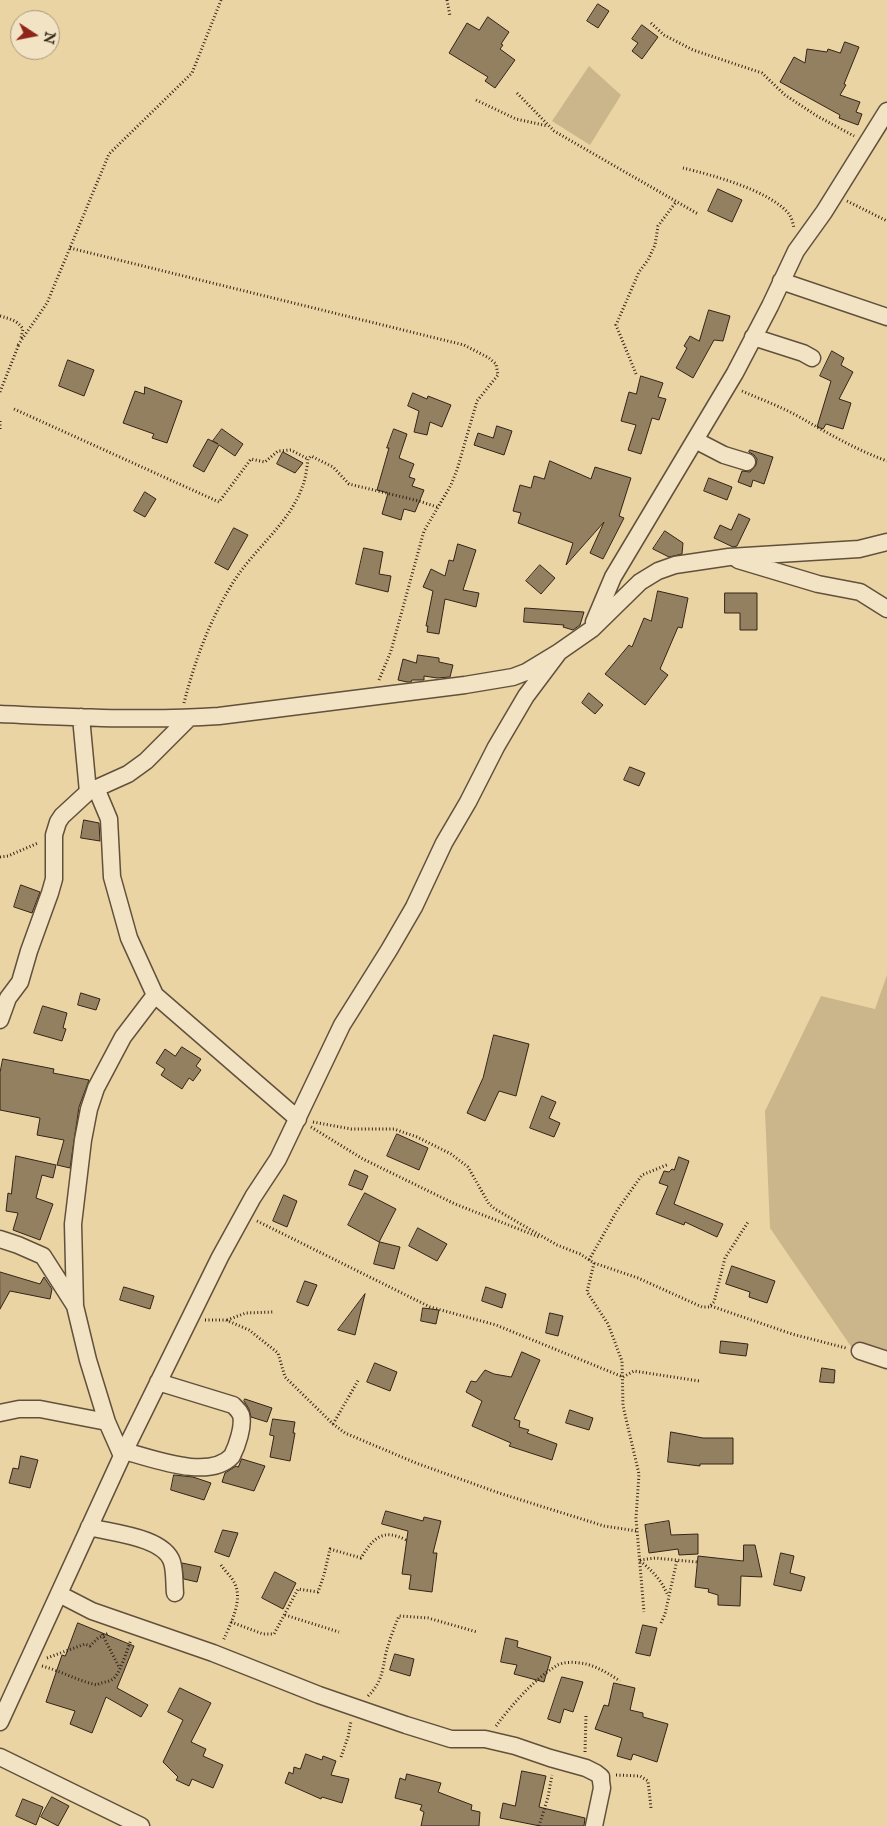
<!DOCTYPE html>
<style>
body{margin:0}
#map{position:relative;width:887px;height:1826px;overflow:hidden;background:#ead4a3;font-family:"IM FELL English",serif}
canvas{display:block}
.north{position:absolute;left:10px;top:10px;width:50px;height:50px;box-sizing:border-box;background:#f1e3c3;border:1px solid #a6977f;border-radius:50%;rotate:101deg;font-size:14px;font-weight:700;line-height:20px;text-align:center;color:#352419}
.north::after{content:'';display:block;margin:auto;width:18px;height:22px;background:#8f2418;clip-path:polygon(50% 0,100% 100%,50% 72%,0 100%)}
</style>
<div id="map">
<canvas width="887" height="1826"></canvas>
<div class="north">N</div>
</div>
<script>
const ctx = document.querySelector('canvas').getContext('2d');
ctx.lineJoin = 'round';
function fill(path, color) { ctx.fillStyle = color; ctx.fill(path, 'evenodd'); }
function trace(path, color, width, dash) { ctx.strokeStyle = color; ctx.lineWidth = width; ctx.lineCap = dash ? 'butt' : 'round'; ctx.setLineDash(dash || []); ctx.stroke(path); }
fill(new Path2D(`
 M589,66L621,95L590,145L552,121Z
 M887,975V1358L852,1348L770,1228L765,1111L821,996L875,1009Z`), '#cbb68c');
const building = new Path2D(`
 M598,4L609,11L598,28L587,21Z
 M488,17L509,32L501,44L503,45L500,49L515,60L495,88L485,81L488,77L449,53L467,23L479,30Z
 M642,25L658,37L642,59L632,51L638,43L632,39Z
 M845,42L859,47L844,84L846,85L840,95L860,102L856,112L862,114L858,125L839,118L840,115L780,82L794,57L805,63L807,49L827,52L828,49L840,53Z
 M718,189L742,200L732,222L708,211Z
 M709,310L730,316L723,341L714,340L693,378L676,368L687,348L684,346L690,336L699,341Z
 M832,351L844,358L841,365L853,372L839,399L851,403L843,429L826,424L823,429L817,427L831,381L820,376Z
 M68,360L94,370L84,396L59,386Z
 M641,376L663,383L658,397L666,399L659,420L652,418L641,454L628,450L636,425L621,421L629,392L636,394Z
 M145,387L182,401L167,443L152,438L154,434L123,423L135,391L144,394Z
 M413,393L427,399L428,396L451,405L442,427L430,422L427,435L414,432L419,411L408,406Z
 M497,426L512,431L504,455L474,445L478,433L493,438Z
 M222,429L243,444L235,456L219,445L204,472L193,466L208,439L218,444L213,441Z
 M394,429L407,434L399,458L414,464L409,477L415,479L412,486L424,490L415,512L404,509L401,520L382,514L388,493L377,490L389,448H387Z
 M750,450L773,457L764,484L753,480L751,487L738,482L742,471L750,472L756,465L757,459L754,455L749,452Z
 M283,452L303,463L295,473L277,464Z
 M550,461L591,479L595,467L631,478L619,516L624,518L603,559L590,553L604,522L566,565L573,543L518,523L521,513L513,511L520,485L531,488L534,476L544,479Z
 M709,478L732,487L727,500L704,491Z
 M145,492L156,499L145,517L134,511Z
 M739,514L750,519L737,546L733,547L714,538L720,525L731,530Z
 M234,528L248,535L228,570L215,563Z
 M665,531L683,543L682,554L669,557L653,549Z
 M458,544L476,550L463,590L479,593L476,607L445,599L439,634L427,632L428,626H426L433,591L423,587L431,569L445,576L449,560L453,561Z
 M364,548L383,552L379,574L391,576L388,592L356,584Z
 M540,565L555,578L541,594L526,581Z
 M658,591L688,598L682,628L678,627L660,669L668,675L645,705L605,674L629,645L632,647L644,618L651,621Z
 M725,593H757V630H740V613H725Z
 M525,608L584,612L580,625L573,630L563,627L564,625L524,622Z
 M418,655L439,658V662L453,665L450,677L437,678L424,676V680H412L411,682H407L398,680L403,659L416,663Z
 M589,693L603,705L595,714L582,703Z
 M630,767L645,773L639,786L624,780Z
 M84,820L99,823L100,841L81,838Z
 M21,885L40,892L32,913L14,907Z
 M81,993L100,999L96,1010L78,1005Z
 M43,1006L67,1013L63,1028L66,1029L62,1041L34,1033Z
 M494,1035L529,1044L516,1096L499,1091L485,1121L467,1113L483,1078Z
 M182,1047L201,1059L196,1066L201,1070L193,1081L189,1078L182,1089L161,1075L165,1069L156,1063L165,1049L175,1056Z
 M3,1059L54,1069L53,1073L89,1080L79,1107L70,1168L57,1165L64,1140L37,1135L40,1118L0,1110V1073Z
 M542,1096L556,1102L549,1118L560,1123L554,1137L530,1128Z
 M397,1134L428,1148L419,1170L387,1156Z
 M16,1156L56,1165L53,1178L42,1175L36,1198L53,1204L40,1240L13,1230L18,1213L6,1211L8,1193L11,1194Z
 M679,1157L689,1161L674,1204L723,1224L717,1237L685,1222L684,1225L656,1214L668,1186L659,1183L664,1171L669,1172L672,1169L674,1170Z
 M355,1170L368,1176L362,1190L349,1185Z
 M365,1193L396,1209L379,1242L348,1225Z
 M284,1195L297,1201L287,1227L273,1221Z
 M418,1228L447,1244L437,1261L409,1246Z
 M380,1242L400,1247L394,1269L374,1264Z
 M732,1266L775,1281L767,1303L749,1297L750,1292L726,1284Z
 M0,1272L40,1284L44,1277L52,1289L50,1299L10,1291L0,1309Z
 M305,1281L317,1285L308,1306L297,1302Z
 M124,1287L154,1296L150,1309L120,1300Z
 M486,1287L506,1294L502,1308L482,1301Z
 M365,1294L355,1335L338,1330Z
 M423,1308L439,1310L436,1324L421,1321Z
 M550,1313L563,1316L558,1336L546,1333Z
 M721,1341L748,1344L746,1356L720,1353Z
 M522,1352L540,1360L514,1419L520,1421L519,1427L529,1430L527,1433L557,1444L552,1460L509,1446L511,1443L472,1426L482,1401L466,1392L471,1381L476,1382L485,1370L494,1374L511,1377Z
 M375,1363L397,1372L390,1391L367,1382Z
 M822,1368L835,1370L834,1383L820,1382Z
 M245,1399L272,1408L267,1422L251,1417L249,1409L244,1401Z
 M570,1410L593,1418L589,1430L566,1423Z
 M273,1419L295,1422L293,1433H295L290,1461L270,1457L274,1436L270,1435Z
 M671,1432L703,1438H733V1464H700V1466L668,1462Z
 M21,1456L38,1460L30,1488L9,1483L13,1468L18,1469Z
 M242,1459L265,1466L254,1491L222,1482L225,1473L236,1466L238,1467Z
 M174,1475L193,1477L211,1483L204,1500L171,1490Z
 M386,1511L423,1521L424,1517L441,1521L433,1553H437L432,1592L409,1589L411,1575L402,1574L408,1531L382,1524Z
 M669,1521L671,1535L698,1534V1554L679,1555L678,1549L649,1553L645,1525Z
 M223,1530L238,1533L229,1557L215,1552Z
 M744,1545H755L762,1577L741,1576L740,1606L718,1605V1595L708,1592L709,1589L695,1587L698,1556L743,1561Z
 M781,1553L794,1556L790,1573L805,1577L801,1591L774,1585Z
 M182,1563L201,1567L197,1582L184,1579Z
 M275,1572L296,1583L283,1609L262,1598Z
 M78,1623L134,1646L117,1688L148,1705L141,1717L106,1697L92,1733L70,1724L75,1711L46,1702L62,1655L65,1656Z
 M643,1625L657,1628L650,1656L636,1653Z
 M506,1638L518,1641L517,1647L551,1657L544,1682L514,1674L517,1665L501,1662Z
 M395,1654L414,1659L410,1676L390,1670Z
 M562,1677L583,1682L573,1712L564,1709L560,1723L548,1719Z
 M614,1683L635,1688L630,1710L643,1713V1717L668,1724L657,1762L633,1754L631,1760L617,1756L622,1738L595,1729L604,1705L608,1706Z
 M180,1688L211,1703L191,1742L206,1749L203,1756L223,1765L213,1788L192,1779L189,1786L176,1780L178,1777L163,1762L183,1720L168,1712Z
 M306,1754L322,1760L323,1756L336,1761L331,1775L349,1779L342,1803L322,1797L321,1799L285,1783L289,1772L293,1774L294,1767L300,1769Z
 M522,1771L546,1776L539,1807L585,1818L584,1826H540L500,1818L503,1803L515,1806Z
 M407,1774L441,1783L438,1792L472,1805L471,1810L480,1812L479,1826H421L424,1812L420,1810L422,1805L395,1798L400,1778L405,1780Z
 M52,1797L69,1806L58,1826L41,1817Z
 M23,1799L43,1807L36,1825L16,1816Z`);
fill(building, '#938061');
trace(building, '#352419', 1);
const minor = new Path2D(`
 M781,281L887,317
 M753,337L803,353L812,358
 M695,440L724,455L747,462
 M738,560L818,584L860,592L887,609
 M594,622L613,577L735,373L770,306L796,251L824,212L887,111
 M0,714C73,717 147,721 219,716L465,685L513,677L526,672L559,652L592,629L640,582L658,571L675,565L729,557L859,549L887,542
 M81,717L88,792
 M96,788L109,819L112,877L129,938L155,995L298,1119
 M0,1020L8,998L20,982L29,951L50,893L54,879V835L58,822L62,816L88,792L128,774L146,761L189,718
 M0,1239L18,1245L43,1256L75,1306
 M860,1351L887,1360
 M0,1413L19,1409H40L107,1422
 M124,1451C152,1458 209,1481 232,1456C237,1446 244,1426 241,1415C239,1410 236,1408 233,1405L158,1382
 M122,1456L107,1422L88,1360L75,1306L73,1224L83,1140L89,1109L96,1088L123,1037L155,995
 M89,1527C112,1533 164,1537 172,1562C175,1572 174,1582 175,1593
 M59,1594L92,1611L213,1653L319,1695L406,1725L451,1739H485L515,1746L550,1758L586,1768L596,1773L601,1777V1781L602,1788L594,1826
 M0,1722L122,1456L220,1257L253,1197L278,1159L342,1025L389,950L414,907L444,843L468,802L496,747L526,696L559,652
 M0,1757L141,1826`);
trace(minor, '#62503c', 19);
trace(new Path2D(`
 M447,0L450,16
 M651,23L664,35L693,50L762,73L785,95L817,116L854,136
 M517,93L554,131L698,214
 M476,100L516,119L548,126
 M683,168C712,175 769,190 789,214C792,218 793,224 794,228
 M847,201L887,221
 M70,248L464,345L489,358L496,364L498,375L477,401L457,470L451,485L424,531L391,651L379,680
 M0,316C10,319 17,320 23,329L21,338
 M18,345L47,303L109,154L192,73L221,0
 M636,374L616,325L639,272L648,260L655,245L658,226L676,202
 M742,391C760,399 779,406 796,415C826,432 854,449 887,461
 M0,392L19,344
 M14,409L219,502L251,459L265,462L278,451L291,450L308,459
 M0,421V431
 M184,703C195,660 210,619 234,581C255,548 290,523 303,485C306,477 307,467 308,459L311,456L333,467L349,484L419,501L437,507
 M0,857L8,856L38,843
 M313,1122L351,1129H394L417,1137L451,1154L468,1167L489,1204L495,1209L557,1245L580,1254L594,1263L638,1278L702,1307H709L714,1302L725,1258L748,1222
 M311,1127L363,1159L455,1204L539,1237
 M257,1221L430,1307L496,1325L623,1377L634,1371L699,1381
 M589,1260L618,1209L642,1175L669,1164
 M594,1263L587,1292L608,1324L622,1361L623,1406L639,1474L636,1518L644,1612
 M711,1306L792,1334L846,1348
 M205,1320H226L249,1330L278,1353L285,1377L333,1424L345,1433L416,1463L499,1493L604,1526L637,1531
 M227,1320L246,1313L274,1312
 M333,1424L359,1379
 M640,1560L655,1558L697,1562
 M640,1561C653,1571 662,1581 668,1596
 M221,1565C225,1571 232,1577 235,1584C243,1601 230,1625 223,1641
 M285,1615L339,1632
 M231,1622L263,1634H274L298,1589L318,1592L324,1575L330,1549L361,1558C373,1538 383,1528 406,1540
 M661,1623L665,1614L677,1560
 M102,1634L119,1667
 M47,1658L85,1644L90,1646L98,1638L109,1633
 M42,1666C61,1671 78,1681 97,1685C103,1681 110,1683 115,1677C121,1670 127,1650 131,1640
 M368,1696C382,1682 382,1672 386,1653C389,1641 394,1628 399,1616L428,1618L477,1632
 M496,1726C511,1706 533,1680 556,1666C563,1661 577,1662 586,1664C598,1667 609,1674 620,1681
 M585,1752L586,1715
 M341,1757L348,1737L351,1721
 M616,1775L640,1776L648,1781L651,1808
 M539,1826L548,1797L552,1775`), '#352419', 3, [1, 2.5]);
trace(minor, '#f1e3c3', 16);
</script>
